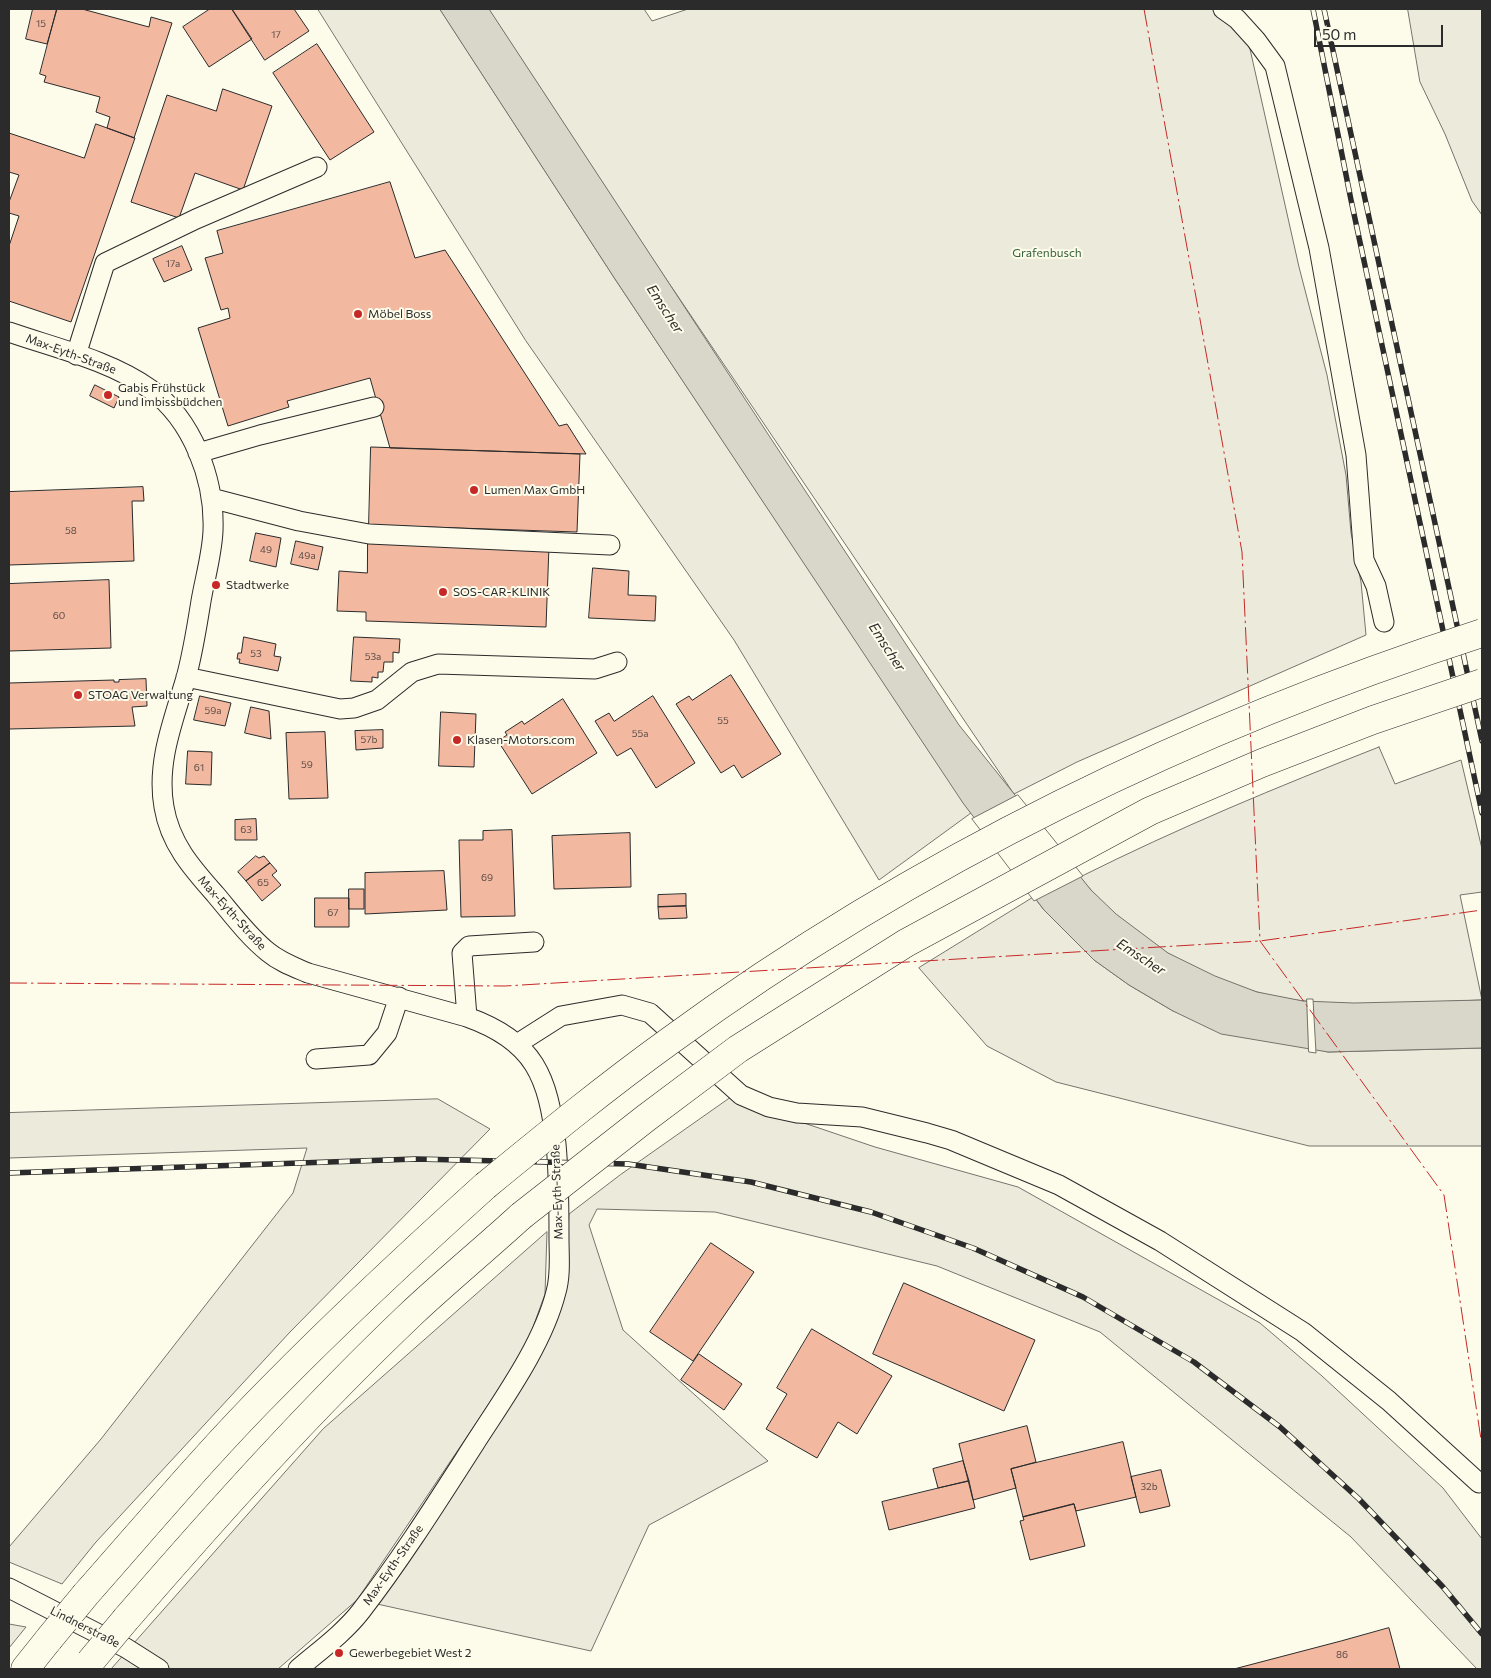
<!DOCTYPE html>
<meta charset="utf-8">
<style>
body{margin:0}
#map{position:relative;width:1491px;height:1678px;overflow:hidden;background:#fdfbea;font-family:Commissioner,sans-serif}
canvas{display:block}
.frame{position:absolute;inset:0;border:10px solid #2b2b2b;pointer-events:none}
.scale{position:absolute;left:1314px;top:25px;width:129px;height:22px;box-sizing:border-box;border:2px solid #2b2b2b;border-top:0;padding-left:6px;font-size:15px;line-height:18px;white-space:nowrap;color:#2b2b2b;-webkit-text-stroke:4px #fdfbea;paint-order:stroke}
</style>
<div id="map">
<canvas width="1491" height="1678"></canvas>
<div class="frame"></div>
<div class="scale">50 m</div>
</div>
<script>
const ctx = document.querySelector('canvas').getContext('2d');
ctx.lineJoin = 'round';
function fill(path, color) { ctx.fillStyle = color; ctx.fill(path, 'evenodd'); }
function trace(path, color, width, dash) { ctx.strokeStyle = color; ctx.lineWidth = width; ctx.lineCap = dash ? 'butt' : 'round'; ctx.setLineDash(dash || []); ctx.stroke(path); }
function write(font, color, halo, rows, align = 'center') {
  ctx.font = font + ' Commissioner,sans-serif'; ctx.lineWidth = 4; ctx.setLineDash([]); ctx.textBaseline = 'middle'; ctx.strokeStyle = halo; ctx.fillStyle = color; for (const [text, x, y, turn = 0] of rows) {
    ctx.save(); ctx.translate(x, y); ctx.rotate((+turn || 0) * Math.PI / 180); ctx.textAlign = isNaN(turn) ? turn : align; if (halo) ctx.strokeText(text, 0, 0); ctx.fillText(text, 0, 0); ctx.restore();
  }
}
const green = new Path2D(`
 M318,9H440L615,279L971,813L879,880L734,640L526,341Z
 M489,9H644L652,21L688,9H1241L1299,267L1327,375L1346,475L1351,533L1361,582L1366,635L1077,762L1014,794L650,255Z
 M1408,9H1482V215L1472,201L1445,134L1420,82Z
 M1379,747L1395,784L1461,760L1482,849V892L1460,895L1482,1000C1423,1002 1363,1007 1304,1001C1220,992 1133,943 1080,877C1178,828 1277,787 1379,747Z
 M1034,897L1044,910L1094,960L1129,985L1173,1011L1328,1052L1482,1048V1146H1309L1056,1082L987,1046L919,968Z
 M730,1098L875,1147L1018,1187L1260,1323L1322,1376L1443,1488L1482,1539V1669H1477L1351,1537L1100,1332L937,1266L715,1212L597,1209L589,1225L623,1330L768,1461L649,1525L591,1651L377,1604L564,1296L569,1214L620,1175Z
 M438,1099L490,1129L290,1332L96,1542L62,1584L9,1562V1547L101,1439L293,1193L307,1148L9,1158V1113Z
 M547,1232L545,1294L524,1352L357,1600L278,1669H111L323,1429Z
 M9,1624L26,1627L9,1648Z`);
fill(green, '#ecebdb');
trace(green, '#74746e', 1);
const water = new Path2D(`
 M440,9H489L959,725L1091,890L1116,914L1168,953L1215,976L1257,992L1303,1001L1354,1003L1482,1000V1048L1328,1052L1221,1034L1173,1011L1129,985L1094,960L1044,910L963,803L615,279Z`);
fill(water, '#d8d7c9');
trace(water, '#74746e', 1);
const pier = new Path2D(`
 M1018,795L1083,876L1034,901L972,819Z
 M1307,999H1313L1316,1053L1309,1052Z`);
fill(pier, '#fdfbea');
trace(pier, '#74746e', 1);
const building = new Path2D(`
 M33,9H57L47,44L26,39Z
 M57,9H82L149,27L151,17L172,23L134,138L107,128L110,117L96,112L100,97L44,82L46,76L40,74Z
 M210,9H232L252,39L209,67L183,27Z
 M232,9H294L309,31L265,60Z
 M317,44L374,132L330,160L273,73Z
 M223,89L272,106L243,190L195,173L179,218L131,202L167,95L216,111Z
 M96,124L135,138L71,322L9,301V246L19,216L9,213V202L19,175L9,172V133L84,158Z
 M390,182L415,258L445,250L559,426L567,424L586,454L390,448L370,378L287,401L289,407L228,426L198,328L230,318L228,308L221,310L205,258L223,253L217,231Z
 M182,246L192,270L164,282L153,259Z
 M95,385L119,397L114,408L90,396Z
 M371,447L580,454L577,532L369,525Z
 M143,487L144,501H132L134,561L9,565V492Z
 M256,533L281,538L276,567L250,561Z
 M368,540L549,546L546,627L366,621V612L337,611L339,571L367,573Z
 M296,541L323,547L318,570L291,564Z
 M593,568L629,571L628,595L656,596L655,621L589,618Z
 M109,580L111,648L9,651V584Z
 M244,637L276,644L274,656L281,657L278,671L239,663L240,659H237L238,653H241Z
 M354,637L400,639L399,653L393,652V662H384L383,672H378V678L372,677V682L351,681Z
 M731,675L781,754L742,778L734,765L721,773L676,704L689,696L692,700Z
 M146,679L147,706L132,707L135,726L9,729V683L114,680V682H119V680Z
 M200,696L231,703L225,726L194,720Z
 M653,696L695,763L656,788L631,748L617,756L595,721L609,713L614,721Z
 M563,699L597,753L532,794L498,741L507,735L505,732L522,721L524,724Z
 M251,707L269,711L271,739L245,733Z
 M441,712L476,714L474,767L439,766Z
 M383,730V748L356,750L355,731Z
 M325,732L328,798L289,799L286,733Z
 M188,751L212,752L211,785L186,784Z
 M256,819L257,840H235V820Z
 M512,830L515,916L461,917L459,840H483V831Z
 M630,833L631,887L554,889L552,836Z
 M256,856L259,858L264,856L270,863L246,881L238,872Z
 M270,863L277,871L272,875L281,885L262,901L246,881Z
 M444,871L447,910L365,914V873Z
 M349,889H364V909H349Z
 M686,894V906L658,907V895Z
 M315,898H349V927H315Z
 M686,906L687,918L659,919L658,907Z
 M711,1243L754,1272L693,1361L650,1332Z
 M904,1283L1035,1340L1004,1411L873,1354Z
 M812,1329L892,1376L857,1434L838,1422L817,1458L766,1429L787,1394L777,1388Z
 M699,1354L742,1384L724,1410L681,1380Z
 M1027,1426L1036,1462L1011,1469L1016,1488L973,1500L959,1444Z
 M1123,1442L1136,1497L1076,1511L1074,1504L1023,1517L1011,1469Z
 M963,1461L969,1481L938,1488L933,1469Z
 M1161,1470L1170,1506L1140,1513L1131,1477Z
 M969,1481L975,1508L889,1530L882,1502Z
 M1074,1504L1085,1546L1030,1560L1020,1521L1024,1520L1023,1517Z
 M1389,1628L1400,1669H1234L1341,1641Z`);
fill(building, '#f2b8a0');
trace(building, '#2b2b2b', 1);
const minor = new Path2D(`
 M1223,9L1237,19L1256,40L1275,66L1319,248L1356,455L1364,560L1376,586L1384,622
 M9,332C55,348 109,360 150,389C193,420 215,480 213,531C212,554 205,578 201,601C197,626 193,652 186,678C174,719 156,762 164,807C170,843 191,867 215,894C232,914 248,936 268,952C280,962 294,967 308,973L467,1017C535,1041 548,1077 556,1144C559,1175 559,1206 559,1238C559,1256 561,1275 556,1292C543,1344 504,1398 475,1443C439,1499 402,1558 361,1611C344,1633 319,1651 298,1669
 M76,355L105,263L196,219L317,167
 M198,453L260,435L374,407
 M211,498L299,521L369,534L610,545
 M186,677L340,709L354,708L377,700L412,672L438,664L595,669L617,662
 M467,1017L462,953L469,946L534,942
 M517,1044L561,1016L622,1005L650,1013L741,1095L769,1107L797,1113L862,1117L927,1133L951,1140L1059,1185L1160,1241L1303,1332L1389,1401L1479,1483
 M316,1059L369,1055L387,1033L399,997
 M9,1588L126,1648L159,1669`);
const highway = new Path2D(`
 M86,1594C148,1524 208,1452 274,1386C342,1317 413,1251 485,1186
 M126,1619C217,1514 310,1410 411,1314C446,1281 485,1249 521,1216
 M25,1669L49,1639`);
trace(minor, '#2b2b2b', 21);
trace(highway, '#2b2b2b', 29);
trace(minor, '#fdfbea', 19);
trace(highway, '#fdfbea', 28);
const rail = new Path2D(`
 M1313,9L1351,200L1482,813
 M1324,9L1482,741
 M9,1173L416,1159L628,1164L751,1182L871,1212L973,1248L1083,1297L1194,1362L1280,1427L1359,1499L1443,1587L1482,1634`);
trace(rail, '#2b2b2b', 5.5);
trace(rail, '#fdfbea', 4, [11]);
const highwayBridge = new Path2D(`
 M485,1186C546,1136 607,1086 671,1040C916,861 1194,726 1482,633
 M521,1216L646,1118L738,1049L906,943L1150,811L1262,763L1373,720L1482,683
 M49,1639L86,1594
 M90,1662L126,1619`);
trace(highwayBridge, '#2b2b2b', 29, []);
trace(highwayBridge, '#fdfbea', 28);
trace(new Path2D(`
 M1144,9L1242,552L1260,941L1444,1195L1482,1446
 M9,983L505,986L1260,941L1482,910`), '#c62828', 1, [18, 4, 2.5, 4]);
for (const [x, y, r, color] of [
 [358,314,5,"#c62828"],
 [108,395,5,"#c62828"],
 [474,490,5,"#c62828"],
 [216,585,5,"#c62828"],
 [443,592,5,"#c62828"],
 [78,695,5,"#c62828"],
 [457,740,5,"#c62828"],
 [339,1653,5,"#c62828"]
]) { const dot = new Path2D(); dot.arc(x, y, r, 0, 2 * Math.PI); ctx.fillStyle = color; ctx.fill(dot); trace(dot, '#fdfbea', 2); }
write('10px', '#5d4e48', null, [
 ["15",41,24],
 ["17",276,35],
 ["17a",173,264],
 ["58",71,531],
 ["49",266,550],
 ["49a",307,556],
 ["60",59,616],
 ["53",256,654],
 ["53a",373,657],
 ["59a",213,711],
 ["55",723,721],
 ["55a",640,734],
 ["57b",369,740],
 ["59",307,765],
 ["61",199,768],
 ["63",246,830],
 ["69",487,878],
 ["65",263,883],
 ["67",333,913],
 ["32b",1149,1487],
 ["86",1342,1655]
]);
write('12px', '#34623c', '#fdfbea', [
 ["Grafenbusch",1047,253]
]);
write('12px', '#2b2b2b', '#fdfbea', [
 ["Möbel Boss",368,314],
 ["Gabis Frühstück",118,388],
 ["und Imbissbüdchen",118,402],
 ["Lumen Max GmbH",484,490],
 ["Stadtwerke",226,585],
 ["SOS-CAR-KLINIK",453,592],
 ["STOAG Verwaltung",88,695],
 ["Klasen-Motors.com",467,740],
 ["Gewerbegebiet West 2",349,1653]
], 'left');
write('12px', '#2b2b2b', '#fdfbea', [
 ["Max-Eyth-Straße",71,354,20],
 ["Max-Eyth-Straße",232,913,48],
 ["Max-Eyth-Straße",557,1192,-92],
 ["Max-Eyth-Straße",393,1565,-55],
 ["Lindnerstraße",85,1627,27]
]);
write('italic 14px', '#2b2b2b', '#fdfbea', [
 ["Emscher",665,309,57],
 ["Emscher",887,647,57],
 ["Emscher",1141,957,33]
]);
</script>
